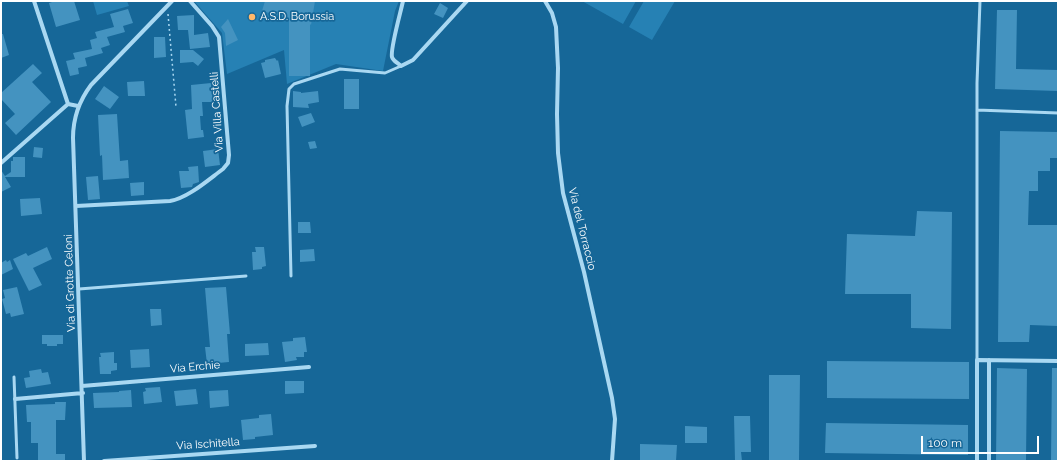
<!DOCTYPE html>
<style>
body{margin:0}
#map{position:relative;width:1059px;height:462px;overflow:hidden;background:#166798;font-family:Raleway,sans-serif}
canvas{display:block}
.frame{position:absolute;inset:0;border:2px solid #fff;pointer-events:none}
.scale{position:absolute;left:921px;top:436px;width:118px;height:18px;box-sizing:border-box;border:2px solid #fff;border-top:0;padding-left:5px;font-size:12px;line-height:14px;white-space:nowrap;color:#fff;-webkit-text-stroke:3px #166798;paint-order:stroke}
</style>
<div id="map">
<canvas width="1059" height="462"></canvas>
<div class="frame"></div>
<div class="scale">100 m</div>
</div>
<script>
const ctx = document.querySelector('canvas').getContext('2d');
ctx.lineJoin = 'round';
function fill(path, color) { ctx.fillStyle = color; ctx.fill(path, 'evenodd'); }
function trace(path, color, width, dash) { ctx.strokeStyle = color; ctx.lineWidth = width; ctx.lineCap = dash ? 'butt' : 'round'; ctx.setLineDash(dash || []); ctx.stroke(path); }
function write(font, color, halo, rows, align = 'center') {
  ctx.font = font + ' Raleway,sans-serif'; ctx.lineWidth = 3.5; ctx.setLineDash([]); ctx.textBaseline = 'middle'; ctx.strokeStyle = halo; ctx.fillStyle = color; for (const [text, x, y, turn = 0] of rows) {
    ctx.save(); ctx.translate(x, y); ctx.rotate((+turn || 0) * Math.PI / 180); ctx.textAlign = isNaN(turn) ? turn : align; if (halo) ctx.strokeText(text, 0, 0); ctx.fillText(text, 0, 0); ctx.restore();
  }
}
fill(new Path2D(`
 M93,1H127L129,6L97,15Z
 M194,1H399L395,11L383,71L336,64L287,84L284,50L227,74L222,33Z
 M582,1H636L623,24Z
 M644,1H675L652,40L629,27Z`), '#2681b4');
fill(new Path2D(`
 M55,1H74L80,20L56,27L49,3Z
 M265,1H315L311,25L310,24V76H289V18L262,11Z
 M440,3L448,8L443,18L434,14Z
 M128,9L133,23L123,26L125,32L107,37L110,45L101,48L103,53L85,58L87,66L78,68L79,74L70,76L66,61L75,59L73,53L92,49L90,40L97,38L95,32L114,27L110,14Z
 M997,10H1017L1016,69L1058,70V91L995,89Z
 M194,15V35L208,33L210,47L190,49L188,30H178L177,16Z
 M228,19L238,40L226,46L225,33L221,27Z
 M1,34H3L9,55L1,58Z
 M154,37H165L166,57L154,58Z
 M180,50H193L204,59L198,66L193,62L180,63Z
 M275,58L277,61L278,60L281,74L265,78L261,63L265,62V60Z
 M33,64L42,73L32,82L51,102L16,135L5,123L15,114L1,99V93Z
 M344,79H359V109H344Z
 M144,81L145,96H128L127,82Z
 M211,83L213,102H202L203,116H200L201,130H203L204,137L188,139L185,110L192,109L191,85Z
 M104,86L119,97L110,109L95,99Z
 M293,91L301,92V93L318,91L319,102L308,104L309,108L293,107Z
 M311,113L315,122L302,127L298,117Z
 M117,114L120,161L128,160L129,178L103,180L102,155L100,156L98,115Z
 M1000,131L1058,132V158H1050V171H1038V191H1029L1028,225H1058V326L1030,325L1029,342H998Z
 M315,141L317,148L310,149L308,142Z
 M34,147L43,148L42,158L33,157Z
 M218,149L220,165L205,167L203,151Z
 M13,157H25V177H5L11,187L1,192V170L5,176L11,172V161H13Z
 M198,166L199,182L193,184L192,187L181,188L179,171H189L188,167Z
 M98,176L100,199L88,200L86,177Z
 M144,182V195L131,196L130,183Z
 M40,198L42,214L21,216L20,199Z
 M917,211L952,212L951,329L911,328V294H845L847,234L915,236Z
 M298,222H310L311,233H298Z
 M47,247L52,259L33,268L42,285L29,291L13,259L26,253L28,256Z
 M255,247H264L266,266L262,267V269L253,270L252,252H256Z
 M314,249L315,261L300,262V250Z
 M6,260L7,262L10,260L13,269L1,275V263Z
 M17,287L24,314L11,317L10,313L6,314L2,299L5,298L3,290Z
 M226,287L230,334H227L229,362L207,364L205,347H210L205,288Z
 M150,309H161L162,325L151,326Z
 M42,335H63V344H57V346H47V344H42Z
 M305,337L307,352H304V357H296L297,360L285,362L282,342L293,341V338Z
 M268,343L269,355L245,356V344Z
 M149,349L150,367L131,368L130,350Z
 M114,352V363H117V370L111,371V374H100L99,357H101L100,353Z
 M827,361L969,362V399L827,398Z
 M997,368L1027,369L1026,461H996Z
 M1052,368H1058V461H1051Z
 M41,369L42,373L48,372L51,384L26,388L24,378L30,377L29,371Z
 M769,375H800L799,461H769Z
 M285,381H304V393L285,394Z
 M160,387L162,402L144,404L143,392L146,391L145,388Z
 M196,389L198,404L176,406L174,391Z
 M131,390L132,407L94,408L93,393L119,392V391Z
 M228,390L229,406L210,408L209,391Z
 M55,402H66L65,420H56V454H65V461H38V443H31V422H27L26,405L55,404Z
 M271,414L273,435L255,437V439L243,440L241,420L259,418V415Z
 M734,416H750L751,452H741L742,461H735Z
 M826,423L968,425V455L825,453Z
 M685,426L707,427V443H685Z
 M640,444L677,445L676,461H640Z`), '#4493c0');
trace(new Path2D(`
 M168,14L176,107`), '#a9d8f2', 1.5, [2, 3]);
trace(new Path2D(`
 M977,110L1058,113
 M291,276L287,106L289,89L294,84L340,69L385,73L401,66
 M79,289L246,276
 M977,360V83L980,1
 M14,377L17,458`), '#a9d8f2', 3);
trace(new Path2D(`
 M34,1L68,104
 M403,1C401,11 390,49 392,57C393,61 398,63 401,66L413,60L467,1
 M545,1L552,13L556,27L558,68L557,114L558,153L563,193L584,272L612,398L615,419L612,461
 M1,163L68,104L78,106
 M76,206L170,201C188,198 208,180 223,169L228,163L229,155L219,37L212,26L190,1
 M82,386L309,367
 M15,399L83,393
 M84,461L73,138C73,117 79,101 91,85L172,1
 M104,461L315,446
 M977,461V360L1058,361
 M989,461V360`), '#a9d8f2', 4);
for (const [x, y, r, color] of [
 [252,17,4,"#ffb86a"]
]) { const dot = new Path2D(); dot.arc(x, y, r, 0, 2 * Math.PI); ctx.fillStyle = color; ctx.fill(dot); trace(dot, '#166798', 1.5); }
write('11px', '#fff', '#166798', [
 ["A.S.D. Borussia",260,17]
], 'left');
write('11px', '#fff', '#166798', [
 ["Via Villa Castelli",217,112,-94],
 ["Via del Torraccio",582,229,76],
 ["Via di Grotte Celoni",70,283,-92],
 ["Via Erchie",195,367,-5],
 ["Via Ischitella",208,444,-4]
]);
</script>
